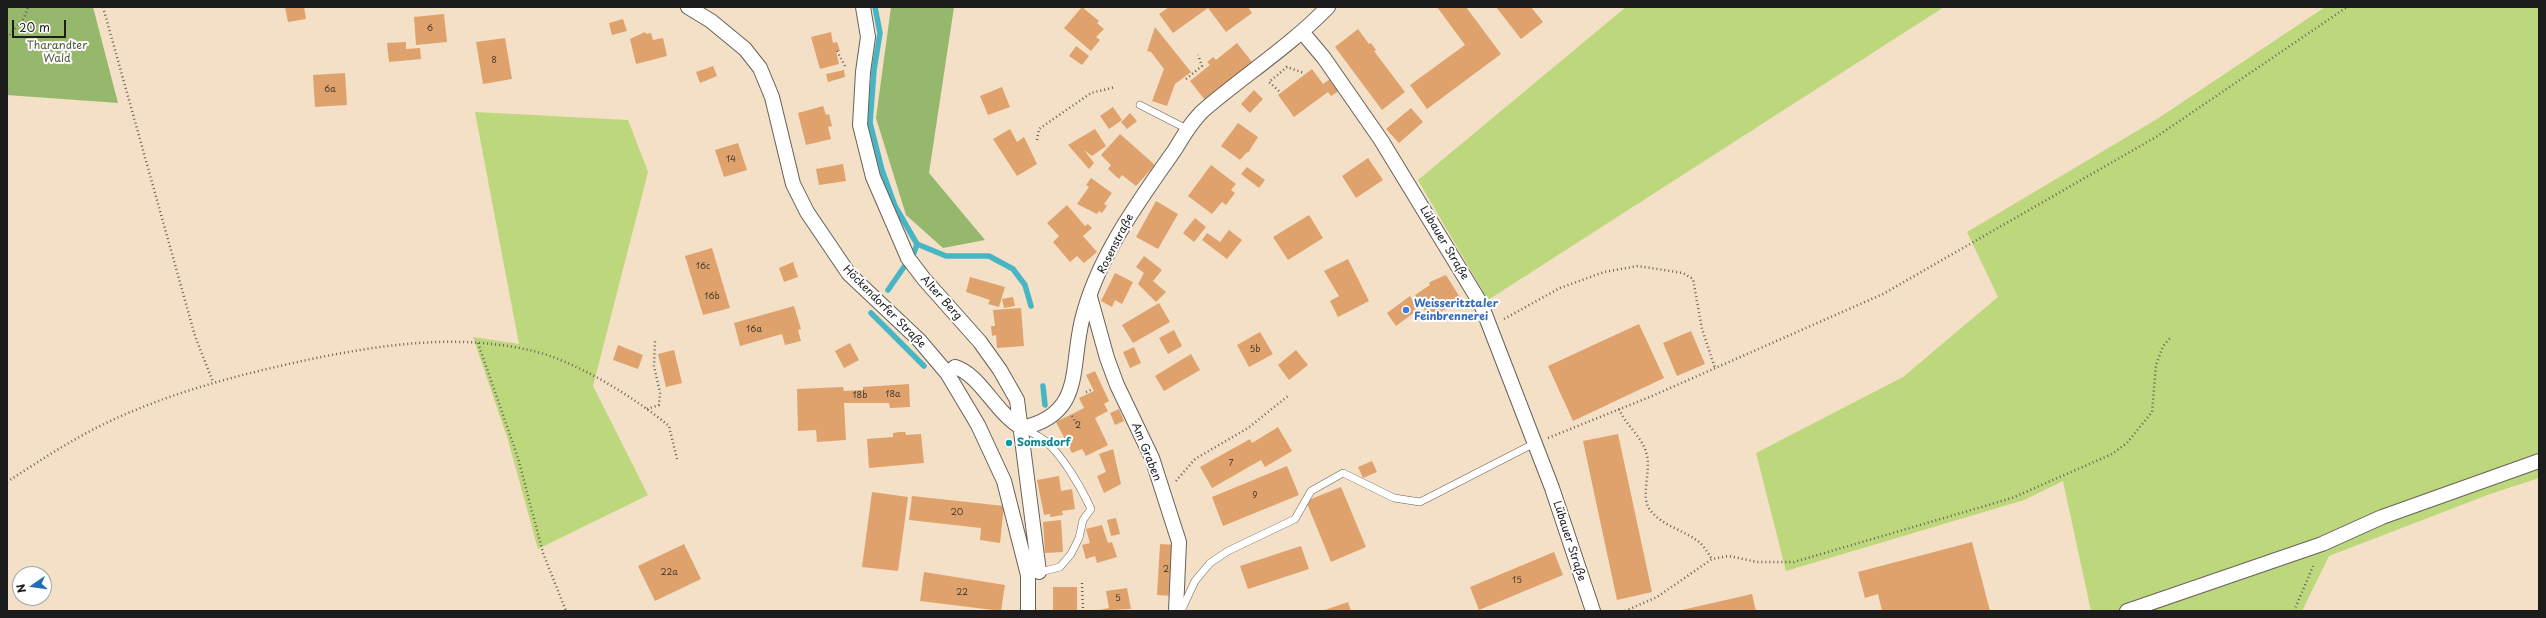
<!DOCTYPE html>
<meta charset="utf-8">
<style>
body{margin:0}
#map{position:relative;width:2546px;height:618px;overflow:hidden;background:#f3e0c6;font-family:"Playpen Sans",sans-serif}
canvas{display:block}
.frame{position:absolute;inset:0;border:8px solid #1c1c1c;pointer-events:none}
.north{position:absolute;left:12px;top:566px;width:40px;height:40px;box-sizing:border-box;background:#fff;border:1px solid #a4a4a4;border-radius:50%;rotate:257deg;font-size:11px;font-weight:700;line-height:16px;text-align:center;color:#1c1c1c}
.north::after{content:'';display:block;margin:auto;width:14px;height:18px;background:#1f6fb2;clip-path:polygon(50% 0,100% 100%,50% 72%,0 100%)}
.scale{position:absolute;left:12px;top:20px;width:54px;height:18px;box-sizing:border-box;border:2px solid #1c1c1c;border-top:0;padding-left:5px;font-size:12px;line-height:14px;white-space:nowrap;color:#1c1c1c;-webkit-text-stroke:3px #fff;paint-order:stroke}
</style>
<div id="map">
<canvas width="2546" height="618"></canvas>
<div class="frame"></div>
<div class="north">N</div>
<div class="scale">20 m</div>
</div>
<script>
const ctx = document.querySelector('canvas').getContext('2d');
ctx.lineJoin = 'round';
function fill(path, color) { ctx.fillStyle = color; ctx.fill(path, 'evenodd'); }
function trace(path, color, width, dash) { ctx.strokeStyle = color; ctx.lineWidth = width; ctx.lineCap = dash ? 'butt' : 'round'; ctx.setLineDash(dash || []); ctx.stroke(path); }
function write(font, color, halo, rows, align = 'center') {
  ctx.font = font + ' "Playpen Sans",sans-serif'; ctx.lineWidth = 4; ctx.setLineDash([]); ctx.textBaseline = 'middle'; ctx.strokeStyle = halo; ctx.fillStyle = color; for (const [text, x, y, turn = 0] of rows) {
    ctx.save(); ctx.translate(x, y); ctx.rotate((+turn || 0) * Math.PI / 180); ctx.textAlign = isNaN(turn) ? turn : align; if (halo) ctx.strokeText(text, 0, 0); ctx.fillText(text, 0, 0); ctx.restore();
  }
}
fill(new Path2D(`
 M1626,7H1944L1488,300L1418,180Z
 M2325,7H2539V478L2490,494L2329,556L2302,611H2091L2063,481L2024,500L1786,571L1756,453L1903,377L1998,297L1967,232L2157,119Z
 M475,112L628,120L648,172L593,386L648,495L538,549L508,440L473,337L519,344Z`), '#bdd77c');
fill(new Path2D(`
 M7,7H93L118,103L7,95Z
 M891,7H954L929,173L985,240L943,248L906,215L876,118Z`), '#96b86c');
trace(new Path2D(`
 M875,7L880,33L874,70L870,123L882,170L895,206L917,244L946,256H989L1013,269L1025,285L1031,306
 M914,253L917,244
 M888,290L904,267
 M871,313L924,366
 M1043,386L1045,405`), '#48b5c5', 5.5);
fill(new Path2D(`
 M285,7H304L306,19L288,22Z
 M1082,7L1099,21L1097,23L1104,29L1096,37L1100,40L1091,51L1064,28Z
 M1169,7H1248L1252,13L1226,32L1208,8L1173,33L1159,14Z
 M1437,7H1466L1501,54L1427,109L1410,85L1465,45Z
 M1496,7H1531L1543,22L1521,39Z
 M444,14L447,42L416,45L414,17Z
 M623,19L627,31L612,35L609,23Z
 M1155,27L1191,72L1175,84L1167,106L1152,101L1164,69L1151,52L1147,51Z
 M1358,29L1369,44L1371,43L1376,50L1374,51L1405,92L1382,110L1335,47Z
 M645,32L646,34L651,33L653,40L663,38L667,56L636,64L630,39Z
 M831,32L833,43L837,42L840,51H836L839,64L820,69L811,37Z
 M505,38L512,79L483,84L476,42Z
 M406,42V49L420,48L421,59L389,62L387,43Z
 M1237,43L1252,62L1246,67L1248,69L1205,100L1190,81L1210,65L1207,62L1211,59L1213,57L1216,60Z
 M1076,46L1089,56L1082,65L1069,56Z
 M713,66L717,76L700,83L696,72Z
 M1312,69L1323,84L1330,79L1339,91L1331,96L1328,92L1294,117L1278,95Z
 M844,70L845,77L828,82L826,74Z
 M345,73L347,105L315,107L313,75Z
 M1002,87L1010,107L988,115L980,96Z
 M1254,90L1263,99L1250,113L1241,104Z
 M823,106L826,115L829,114L832,126L828,127L831,139L806,145L798,113Z
 M1113,107L1122,120L1109,129L1100,116Z
 M1411,108L1423,122L1399,143L1386,129Z
 M1130,113L1137,121L1127,129L1121,122Z
 M1238,123L1258,137L1248,153L1247,152L1240,160L1221,146Z
 M1010,129L1017,142L1024,137L1037,164L1017,176L993,139Z
 M1095,129L1106,146L1092,156L1084,150L1094,163L1089,169L1068,145Z
 M1120,134L1155,165L1136,186L1122,175L1119,179L1108,169L1111,165L1101,155Z
 M738,143L747,170L724,177L715,150Z
 M1368,158L1383,180L1356,198L1342,176Z
 M843,164L846,181L819,185L816,169Z
 M1211,165L1236,184L1231,190L1235,193L1226,205L1222,202L1212,214L1188,196Z
 M1247,167L1265,180L1259,188L1241,174Z
 M1091,178L1112,193L1104,204L1107,206L1102,213L1099,211L1097,214L1077,204L1089,187L1086,185Z
 M1156,201L1178,214L1158,249L1136,237Z
 M1067,205L1085,226L1088,224L1092,228L1083,236L1097,252L1084,263L1077,256L1070,262L1053,242L1059,236L1047,223Z
 M1309,215L1323,238L1288,260L1273,237Z
 M1195,218L1206,227L1194,242L1183,233Z
 M1229,230L1242,240L1227,259L1202,240L1207,233L1220,242Z
 M712,248L730,308L703,315L685,256Z
 M1144,256L1162,270L1153,281L1166,292L1156,302L1138,284L1144,273L1136,267Z
 M1348,259L1369,301L1338,317L1330,301L1339,296L1324,271Z
 M793,262L798,277L784,282L779,268Z
 M1115,273L1133,282L1122,304L1115,300L1112,307L1101,301Z
 M1446,275L1461,299L1430,319L1415,295L1430,285L1429,283L1432,281Z
 M970,277L1005,287L999,307L988,304L990,300L966,292Z
 M1410,296L1419,309L1396,326L1387,313Z
 M1013,297L1015,306L1004,308L1002,299Z
 M1159,303L1170,322L1133,343L1122,325Z
 M794,306L801,329L798,330L801,341L785,345L782,334L740,346L734,323Z
 M1021,308L1024,346L997,348L996,335L992,336L991,326H995L993,310Z
 M1639,324L1664,378L1573,421L1548,366Z
 M1174,330L1182,346L1168,354L1159,338Z
 M1691,331L1705,364L1677,376L1663,343Z
 M1260,332L1273,354L1249,367L1237,345Z
 M850,343L859,360L844,368L835,351Z
 M618,345L643,355L638,369L613,360Z
 M1134,347L1141,363L1130,368L1123,352Z
 M674,350L682,383L666,387L658,354Z
 M1296,350L1308,365L1289,380L1278,365Z
 M1191,354L1200,370L1164,391L1155,376Z
 M1095,371L1109,401L1104,404L1108,411L1095,418L1108,445L1086,456L1082,449L1072,453L1056,422L1084,408L1079,398L1094,391L1086,375Z
 M909,384L910,407L890,408L889,403H844L846,440L817,442L816,430L798,431L797,389L843,387L844,391L863,390V387Z
 M1119,409L1124,421L1115,425L1110,413Z
 M1278,427L1292,451L1265,467L1261,460L1212,488L1200,467L1250,439L1252,443Z
 M900,432H905L906,435L921,434L924,463L869,468L867,439L893,437V433Z
 M1618,434L1652,592L1617,600L1583,441Z
 M1113,449L1121,484L1104,493L1097,476L1106,472L1099,454Z
 M1372,461L1377,472L1363,478L1358,467Z
 M1287,466L1299,495L1223,526L1212,497Z
 M1059,476L1061,491L1072,489L1075,509L1062,511L1063,515L1050,517V514L1044,515L1037,480Z
 M1341,487L1366,547L1331,562L1306,501Z
 M872,492L908,497L898,571L862,567Z
 M912,496L1004,506L1000,543L980,540L981,528L909,520Z
 M1116,518L1120,534L1111,536L1107,520Z
 M1061,520L1063,552L1045,553L1043,522Z
 M1102,525L1108,543L1112,542L1117,557L1097,563L1095,556L1086,559L1082,545L1090,543L1086,529Z
 M1972,542L1990,611H1882L1878,594L1865,598L1858,572Z
 M684,544L701,579L655,601L638,566Z
 M1160,544L1176,545L1173,596L1157,595Z
 M1301,546L1309,569L1248,589L1240,566Z
 M1554,552L1563,575L1479,610L1470,587Z
 M924,572L1005,585L1001,611L920,601Z
 M1053,587H1077V611H1053Z
 M1127,588L1131,609L1094,611L1109,608L1106,591Z
 M1752,594L1756,611H1682V610Z
 M1348,602L1351,611H1322Z`), '#dfa26d');
const lane = new Path2D(`
 M1140,105L1189,130
 M1022,428C1029,432 1038,435 1044,440C1062,454 1082,489 1091,509L1083,520L1079,538L1071,554L1060,567L1037,573
 M1181,611L1195,581L1210,563L1228,551L1295,519L1311,491L1343,473L1394,498L1420,502L1535,443`);
const street = new Path2D(`
 M688,7L711,21L745,49L760,68L772,97L793,184L807,212L849,274L919,340L947,373L978,425L1004,481L1028,575V611
 M863,7L868,37L863,72L860,125L873,177L908,258L924,279L980,342L1000,370L1017,400L1039,572
 M1303,33L1324,58L1381,140L1481,304L1552,488L1593,611
 M1090,297L1107,358L1117,385L1152,458L1179,542L1176,611
 M947,373L955,367C981,375 995,413 1022,428C1084,414 1070,369 1082,320C1097,258 1138,202 1174,151C1183,137 1192,120 1205,109C1246,74 1290,46 1328,7
 M2127,611L2322,544L2382,517L2539,461`);
trace(lane, '#676158', 8);
trace(street, '#676158', 16);
trace(new Path2D(`
 M103,7L195,336L213,382
 M7,38L24,18L28,7
 M837,51L845,66
 M1186,79L1202,66L1198,55
 M1279,91L1269,82L1287,67L1304,73
 M1037,140L1039,129L1091,93L1115,87
 M1504,319L1560,288L1604,272L1638,266L1683,273L1693,279L1702,329L1715,368
 M478,343L518,458L543,553L566,611
 M1086,392L1093,389
 M647,409L659,405L660,393L654,366L655,341
 M1619,409C1626,426 1644,438 1647,456C1651,472 1640,497 1650,510C1662,526 1684,530 1699,542C1704,546 1708,553 1712,559
 M1072,416L1078,426
 M1548,438L1652,396L1883,294L2156,137L2347,7
 M1176,481L1195,459L1248,428L1288,396
 M7,482C36,463 65,444 96,428C165,393 241,374 316,358C387,344 457,334 529,350C573,359 634,397 669,426L677,459
 M1082,583L1083,611
 M1625,611L1657,597L1712,559L1729,556L1757,562H1794L2012,498L2112,454L2127,443L2152,412L2156,365L2163,346L2171,337
 M2294,611L2314,564`), '#676158', 2.5, [1, 3]);
trace(lane, '#fff', 7);
trace(street, '#fff', 14);
for (const [x, y, r, color] of [
 [1406,310,4,"#3f7fe0"],
 [1009,443,4,"#0f9aa8"]
]) { const dot = new Path2D(); dot.arc(x, y, r, 0, 2 * Math.PI); ctx.fillStyle = color; ctx.fill(dot); trace(dot, '#fff', 1.5); }
write('9px', '#4d3e30', null, [
 ["6",430,29],
 ["8",494,61],
 ["6a",330,90],
 ["14",731,160],
 ["16c",703,267],
 ["16b",712,297],
 ["16a",754,330],
 ["5b",1255,350],
 ["18a",893,395],
 ["18b",860,396],
 ["2",1078,426],
 ["7",1231,464],
 ["9",1255,496],
 ["20",957,513],
 ["2",1166,570],
 ["22a",669,573],
 ["15",1517,581],
 ["22",962,593],
 ["5",1118,599]
]);
write('11px', '#545d3e', '#fff', [
 ["Tharandter",57,46],
 ["Wald",57,59]
]);
write('11px', '#1c1c1c', '#fff', [
 ["Lübauer Straße",1444,243,59],
 ["Rosenstraße",1116,244,-63],
 ["Alter Berg",941,298,48],
 ["Höckendorfer Straße",884,307,45],
 ["Am Graben",1146,452,68],
 ["Lübauer Straße",1569,541,72]
]);
write('bold 11px', '#366cbe', '#fff', [
 ["Weisseritztaler",1414,304],
 ["Feinbrennerei",1414,317]
], 'left');
write('bold 11px', '#0d838f', '#fff', [
 ["Somsdorf",1017,443]
], 'left');
</script>
